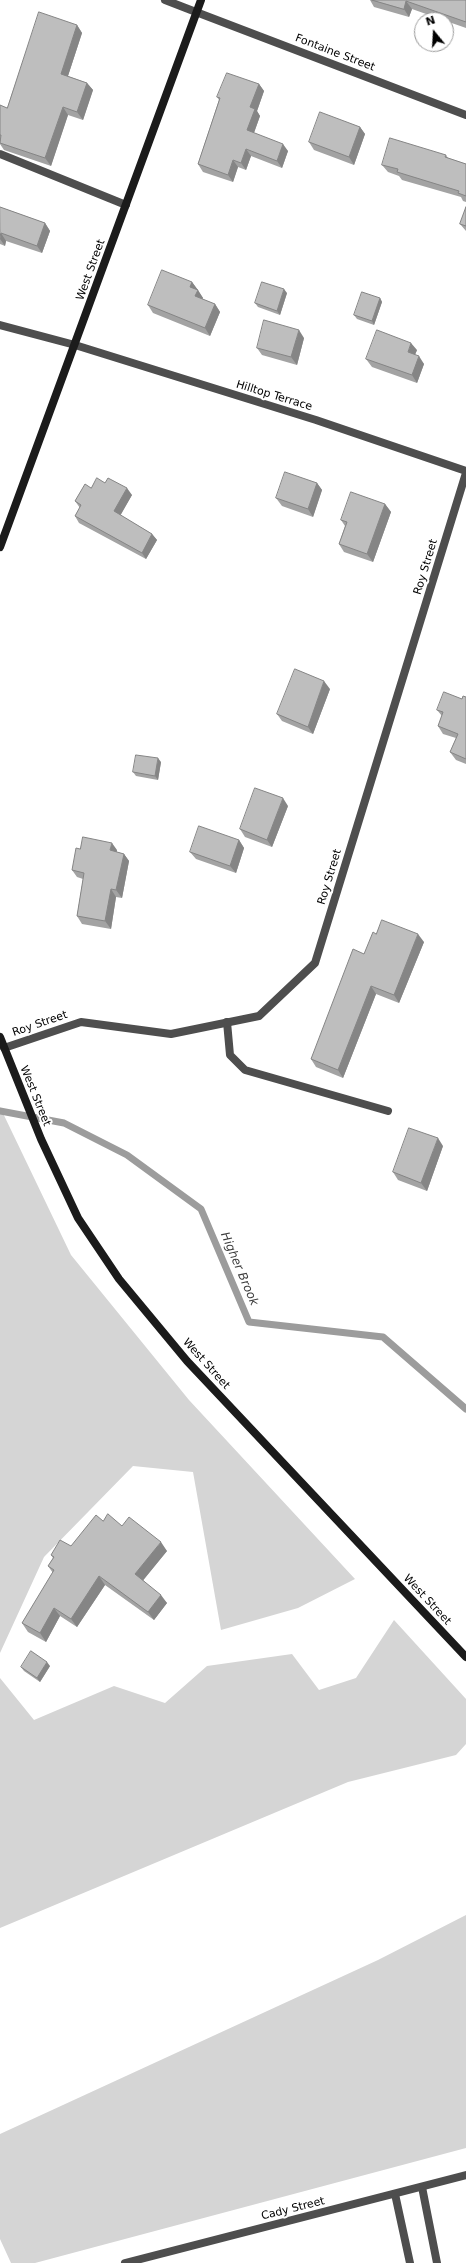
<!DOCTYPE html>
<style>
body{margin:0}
#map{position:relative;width:466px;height:2263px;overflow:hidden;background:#fff;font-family:"DejaVu Sans",sans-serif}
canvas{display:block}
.north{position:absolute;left:414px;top:12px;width:40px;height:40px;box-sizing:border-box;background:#fff;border:1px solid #999;border-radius:50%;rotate:342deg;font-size:11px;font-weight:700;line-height:16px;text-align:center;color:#000}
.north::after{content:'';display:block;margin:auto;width:14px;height:18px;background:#000;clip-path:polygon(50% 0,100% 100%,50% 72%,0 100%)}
</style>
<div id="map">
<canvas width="466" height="2263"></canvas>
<div class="north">N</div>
</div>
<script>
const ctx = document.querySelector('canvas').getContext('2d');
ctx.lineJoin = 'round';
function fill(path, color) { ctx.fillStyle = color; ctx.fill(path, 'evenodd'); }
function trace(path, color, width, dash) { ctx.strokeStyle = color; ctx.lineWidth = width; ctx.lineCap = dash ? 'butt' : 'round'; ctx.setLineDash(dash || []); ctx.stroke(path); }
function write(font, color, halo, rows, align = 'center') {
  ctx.font = font + ' "DejaVu Sans",sans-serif'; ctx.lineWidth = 4; ctx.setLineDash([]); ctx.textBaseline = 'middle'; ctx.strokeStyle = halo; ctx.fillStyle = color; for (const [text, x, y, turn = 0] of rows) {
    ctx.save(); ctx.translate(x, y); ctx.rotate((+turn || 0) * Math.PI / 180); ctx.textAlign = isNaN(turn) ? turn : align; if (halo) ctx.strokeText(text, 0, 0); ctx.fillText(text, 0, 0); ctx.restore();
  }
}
fill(new Path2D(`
 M0,1107L71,1255L189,1400L355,1579L298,1608L221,1630L193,1472L133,1466L44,1557L0,1653Z
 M394,1620L466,1699V1744L456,1755L348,1782L0,1928V1678L34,1720L114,1686L165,1703L207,1666L292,1654L319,1690L356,1678Z
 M466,1915V2148L35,2263H11L0,2239V2134L378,1960Z`), '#d5d5d5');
trace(new Path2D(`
 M0,1111L64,1123L127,1155L201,1209L249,1322L383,1337L466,1409`), '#9c9c9c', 7);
trace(new Path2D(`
 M165,0L196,12
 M0,154L126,205
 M0,325L75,345
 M227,1022L230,1055L245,1070L388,1111
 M422,2187L437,2263
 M395,2194L410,2263`), '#4e4e4e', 8);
trace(new Path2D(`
 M196,12L466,115
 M75,345L316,420L466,471
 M4,1048L81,1022L171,1034L259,1016L315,963L466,473`), '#4e4e4e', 8);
trace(new Path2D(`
 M125,2263L466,2175`), '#4e4e4e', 8);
trace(new Path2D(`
 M0,547L201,0
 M0,1037L41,1139L78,1218L119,1279L187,1361L466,1657`), '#1b1b1b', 8);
fill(new Path2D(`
 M370,0H466V28L446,21V20H443L412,9L409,17L374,7Z
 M77,25L82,33L68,76L87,83L93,90L83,120L68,115L51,166L4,150L0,144V105L7,108Z
 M259,84L264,91L257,111L260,116L254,133L288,151L282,168L251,156L246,170L238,167L233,182L203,172L198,164L219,100L217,97Z
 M360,127L365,134L354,165L314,150L309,142Z
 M446,155L448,158L466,164V202L463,201L461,197L402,180L399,176L388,172L382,165Z
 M0,207L45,223L50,231L42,253L6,241L5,246L0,244Z
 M466,207V231L460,224Z
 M192,282L203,298L202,299L215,304L220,312L210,336L153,313L148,305Z
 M287,293L280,315L258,307L255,303Z
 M380,298L382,302L374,325L357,319L354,315Z
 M304,338L297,365L262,355L257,348Z
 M417,350L415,355L424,364L417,383L372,367L366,359Z
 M105,483L132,495L120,515L152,534L157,540L146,559L79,523L75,516L80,508L75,501L91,488Z
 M317,483L322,490L313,517L282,506L276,498Z
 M385,504L391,512L373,562L344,552L339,544L345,526L341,520Z
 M330,689L313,734L282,721L277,714Z
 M466,697V764L456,760L450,752L456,738L443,734L438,726L442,716L437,710Z
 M161,762L158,780L136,776L133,772Z
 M288,806L272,847L245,837L240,829Z
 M239,840L244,848L236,873L196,859L190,852Z
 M80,849L117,850V852L124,854L129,861L122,898L116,897L111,929L82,924L77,916L83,879L77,877L72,870Z
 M376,934L424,942L399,1003L376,994L343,1078L316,1067L311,1059L364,954Z
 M443,1146L427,1191L398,1180L393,1172Z
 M103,1521L122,1526L167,1551L143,1580L167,1603L154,1620L105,1585L77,1627L60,1616L46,1642L28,1632L22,1623L53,1573L48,1566L53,1558L51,1555L71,1546Z
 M50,1666L40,1682L24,1671L21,1667Z`), '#a3a3a3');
fill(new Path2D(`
 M406,1L412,9L409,17L404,9Z
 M77,25L82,33L66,82L61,74Z
 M87,83L93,90L83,120L77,112Z
 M259,84L264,91L257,111L260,116L252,138L247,130L250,107Z
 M63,107L68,115L51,166L45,158Z
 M360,127L365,134L354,165L349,157Z
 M283,144L288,151L282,168L277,161Z
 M246,149L251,156L246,170L241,163Z
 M233,160L238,167L233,182L228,175Z
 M45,223L50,231L42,253L37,246Z
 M1,233L6,241L5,246L0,239Z
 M192,282L198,290L195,295L190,287Z
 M284,289L287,293L280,315L277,311Z
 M198,290L203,298L200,304L195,296Z
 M380,298L382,302L374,325L372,321Z
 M215,304L220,312L210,336L205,328Z
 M299,330L304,338L297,365L291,357Z
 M411,343L417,350L413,359L408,352Z
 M419,356L424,364L417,383L412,375Z
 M317,483L322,490L313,517L308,509Z
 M127,488L132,495L119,518L114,511Z
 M385,504L391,512L373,562L367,554Z
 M152,534L157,540L146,559L142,553Z
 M324,681L330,689L313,734L308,727Z
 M158,758L161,762L158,780L155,776Z
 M283,798L288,806L272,847L267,840Z
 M239,840L244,848L236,873L230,866Z
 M112,843L117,850L115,858L110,850Z
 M124,854L129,861L122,898L116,890Z
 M111,889L116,897L111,929L105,921Z
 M418,934L424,942L399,1003L394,995Z
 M371,986L376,994L343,1078L338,1070Z
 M438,1138L443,1146L427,1191L421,1183Z
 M161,1542L167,1551L141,1583L135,1574Z
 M99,1576L105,1585L77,1627L71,1619Z
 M161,1595L167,1603L154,1620L148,1612Z
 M54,1608L60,1616L46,1642L40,1633Z
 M47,1662L50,1666L40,1682L37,1678Z`), '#858585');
const building = new Path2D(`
 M372,0H466V22L406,1L404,9Z
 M39,12L77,25L61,74L87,83L77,112L63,107L45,158L0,143L1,135H0V105L7,108Z
 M227,73L259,84L250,107L255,109L247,130L283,144L277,161L246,149L241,163L233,160L228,175L198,164L220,98L217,97Z
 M320,112L360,127L349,157L309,142Z
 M390,138L446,155L445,157L466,164V196L458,193L459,191L397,172L398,169L382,165Z
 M0,207L45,223L37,246L1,233L0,236Z
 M466,207V226L460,224Z
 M162,270L192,282L190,287L198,290L195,296L215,304L205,328L148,305Z
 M262,282L284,289L277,311L255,303Z
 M362,292L380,298L372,321L354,315Z
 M264,320L299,330L291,357L257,348Z
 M377,330L411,343L408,352L419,356L412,375L366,359Z
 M285,472L317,483L308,509L276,498Z
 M97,478L105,483L108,478L127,488L114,511L152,534L142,553L75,516L81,505L75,501L85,484L91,488Z
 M351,492L385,504L367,554L339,544L347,522L341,520Z
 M295,669L324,681L308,727L277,714Z
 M444,692L462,699L463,696L466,697V759L450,752L458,734L438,726L443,712L437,710Z
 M136,755L158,758L155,776L133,772Z
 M255,788L283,798L267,840L240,829Z
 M199,826L239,840L230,866L190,852Z
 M83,837L112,843L110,850L124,854L116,890L111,889L105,921L77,916L84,873L72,870L76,848L80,849Z
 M382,920L418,934L394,995L371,986L338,1070L311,1059L353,949L364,954L373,932L376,934Z
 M409,1128L438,1138L421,1183L393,1172Z
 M108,1514L122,1526L129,1517L161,1542L135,1574L161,1595L148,1612L99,1576L71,1619L54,1608L40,1633L22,1623L54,1570L48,1566L54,1557L51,1555L60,1540L71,1546L96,1515L103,1521Z
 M31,1651L47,1662L37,1678L21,1667Z`);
fill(building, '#bebebe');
trace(building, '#858585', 1);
write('11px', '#000', '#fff', [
 ["Fontaine Street",335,53,21],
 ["West Street",91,270,-70],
 ["Hilltop Terrace",274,396,17],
 ["Roy Street",426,567,-73],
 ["Roy Street",330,877,-73],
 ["Roy Street",40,1024,-19],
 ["West Street",35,1096,68],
 ["West Street",206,1364,48],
 ["West Street",427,1600,47],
 ["Cady Street",293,2209,-14]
]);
write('italic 12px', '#3d3d3d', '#fff', [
 ["Higher Brook",239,1269,67]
]);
</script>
